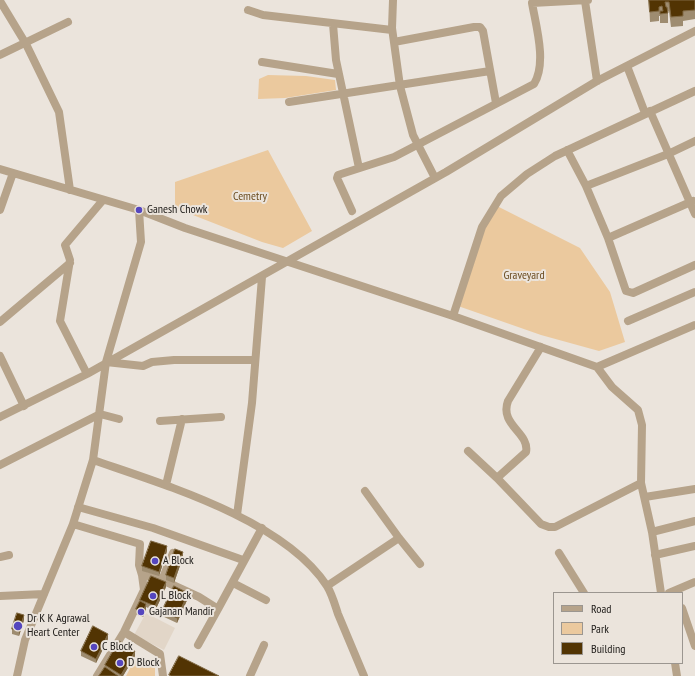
<!DOCTYPE html>
<style>
body{margin:0}
#map{position:relative;width:695px;height:676px;overflow:hidden;background:#ebe4dc;font-family:"PT Sans Narrow",sans-serif}
canvas{display:block}
.legend{position:absolute;left:553px;top:592px;width:130px;height:72px;box-sizing:border-box;background:#ebe4dc;border:1px solid #9b9690;margin:0;padding:5px 7px;list-style:none;font-size:12px;color:#23201d}
.legend li{display:flex;align-items:center;gap:8px;height:20px}
.legend b{width:20px;border:1px solid #9b9690}
</style>
<div id="map">
<canvas width="695" height="676"></canvas>
<ul class="legend">
<li><b style="height:5px;background:#b6a38a"></b>Road</li>
<li><b style="height:11px;background:#ebc99e"></b>Park</li>
<li><b style="height:11px;background:#523403"></b>Building</li>
</ul>
</div>
<script>
const ctx = document.querySelector('canvas').getContext('2d');
ctx.lineJoin = 'round';
function fill(path, color) { ctx.fillStyle = color; ctx.fill(path, 'evenodd'); }
function trace(path, color, width, dash) { ctx.strokeStyle = color; ctx.lineWidth = width; ctx.lineCap = dash ? 'butt' : 'round'; ctx.setLineDash(dash || []); ctx.stroke(path); }
function write(font, color, halo, rows, align = 'center') {
  ctx.font = font + ' "PT Sans Narrow",sans-serif'; ctx.lineWidth = 4; ctx.setLineDash([]); ctx.textBaseline = 'middle'; ctx.strokeStyle = halo; ctx.fillStyle = color; for (const [text, x, y, turn = 0] of rows) {
    ctx.save(); ctx.translate(x, y); ctx.rotate((+turn || 0) * Math.PI / 180); ctx.textAlign = isNaN(turn) ? turn : align; if (halo) ctx.strokeText(text, 0, 0); ctx.fillText(text, 0, 0); ctx.restore();
  }
}
fill(new Path2D(`
 M146,613L175,628L164,650L134,635Z`), '#e2d6c8');
fill(new Path2D(`
 M268,75L306,76L335,80L336,90L285,98L258,99L259,79Z
 M268,150L312,231L283,248L262,242L175,208V182Z
 M493,204L580,248L610,292L625,342L599,351L541,335L458,306Z
 M134,661L155,662V676H126Z`), '#ebc99e');
trace(new Path2D(`
 M393,0L392,28L400,86L413,135L435,178
 M0,1L26,44L59,112L70,190
 M585,1L597,81
 M248,10L263,15L392,30
 M333,24L336,60L359,168
 M394,42L474,27H480L483,31L496,103
 M0,55L68,22
 M262,62L338,74
 M627,66L645,113
 M289,102L490,71
 M650,111L695,214
 M567,150L586,186L608,238L626,291L633,293L695,265
 M0,169L139,210L185,228L453,316L597,367L695,325
 M586,186L668,154L695,141
 M0,210L13,173
 M352,211L337,178L338,175L394,157L534,84C547,63 536,26 532,3L588,0
 M608,238L693,201
 M453,316L482,227L501,196L527,174L555,156L695,91
 M628,321L695,292
 M0,322L70,263
 M0,356L24,406
 M106,362L143,366L152,362L174,360H255
 M597,367L612,387L638,410L642,425L641,483L652,532L661,593
 M87,374L60,321L70,260L65,245L103,200
 M0,417L87,374L446,172L597,81L695,31
 M160,421L221,417
 M468,451L497,478L541,524L549,527H555L641,483
 M93,460C165,485 284,520 327,586C332,594 335,605 338,614C347,635 355,655 364,676
 M0,465L100,414L119,419
 M497,478L526,452C530,433 499,425 508,401L541,347
 M166,485L182,419
 M365,491L399,538L420,564
 M645,497L695,489
 M78,507L153,528L243,560
 M237,515L252,403L262,277
 M73,524L140,544L139,565L142,575L162,580L173,553
 M652,532L695,521
 M559,553L584,593
 M655,555L695,546
 M0,557L9,555
 M162,580L199,597L218,609L198,645
 M233,583L266,600
 M327,586L399,538
 M669,593L695,582
 M0,596L44,594
 M682,608L695,646
 M218,609L262,528
 M124,632L160,654L163,676
 M675,663L677,676
 M17,676L25,640L73,524L93,460L106,362L141,242L139,210
 M97,676L124,632L144,590L142,575
 M250,676L264,645`), '#b6a38a', 8);
fill(new Path2D(`
 M649,0H695V19L683,21V26L671,27L669,11L668,12V23H660V16H659V21L650,22Z
 M167,551L159,576L142,571V566Z
 M183,557L174,583L166,580V575Z
 M166,587L155,611L146,607V609L143,617L136,614V609L140,601V600Z
 M188,598L177,623L162,616V611Z
 M24,620L19,636L12,634V629Z
 M108,639L96,663L81,656V651Z
 M135,656L123,676H99L105,667V665Z`), '#9e8c70');
fill(new Path2D(`
 M167,546V551L159,576V572Z
 M183,552V557L174,583V578Z
 M166,582V587L155,611V606Z
 M188,593V598L177,623V618Z
 M146,604V609L143,617V612Z
 M24,615V620L19,636V631Z
 M108,634V639L96,663V659Z
 M135,651V656L123,676H121V675Z`), '#806944');
const building = new Path2D(`
 M649,0H695V10L683,11V16L671,17L669,2H665L666,7H667L668,13L660,14V11H663L662,6L659,7V11L650,12Z
 M151,541L167,546L159,572L142,566Z
 M175,549L183,552L174,578L166,575Z
 M151,576L166,582L155,606L140,600Z
 M174,586L188,593L177,618L162,611Z
 M140,601L146,604L143,612L136,609Z
 M17,613L24,615L19,631L12,629Z
 M93,626L108,634L96,659L81,651Z
 M119,641L135,651L121,675L105,665Z
 M179,656L219,676H171L169,675Z
 M105,667L118,676H99Z`);
fill(building, '#523403');
trace(building, '#806944', 1);
for (const [x, y, r, color] of [
 [139,210,4,"#5546be"],
 [155,561,4,"#5546be"],
 [153,596,4,"#5546be"],
 [141,612,4,"#5546be"],
 [18,626,5,"#5546be"],
 [94,647,4,"#5546be"],
 [120,663,4,"#5546be"]
]) { const dot = new Path2D(); dot.arc(x, y, r, 0, 2 * Math.PI); ctx.fillStyle = color; ctx.fill(dot); trace(dot, '#ebe4dc', 1.5); }
write('12px', '#6b4c20', '#ebe4dc', [
 ["Cemetry",250,197],
 ["Graveyard",524,276]
]);
write('12px', '#23201d', '#ebe4dc', [
 ["Ganesh Chowk",147,210],
 ["A Block",163,561],
 ["L Block",161,596],
 ["Gajanan Mandir",149,612],
 ["Dr K K Agrawal",27,619],
 ["Heart Center",27,633],
 ["C Block",102,647],
 ["D Block",128,663]
], 'left');
</script>
